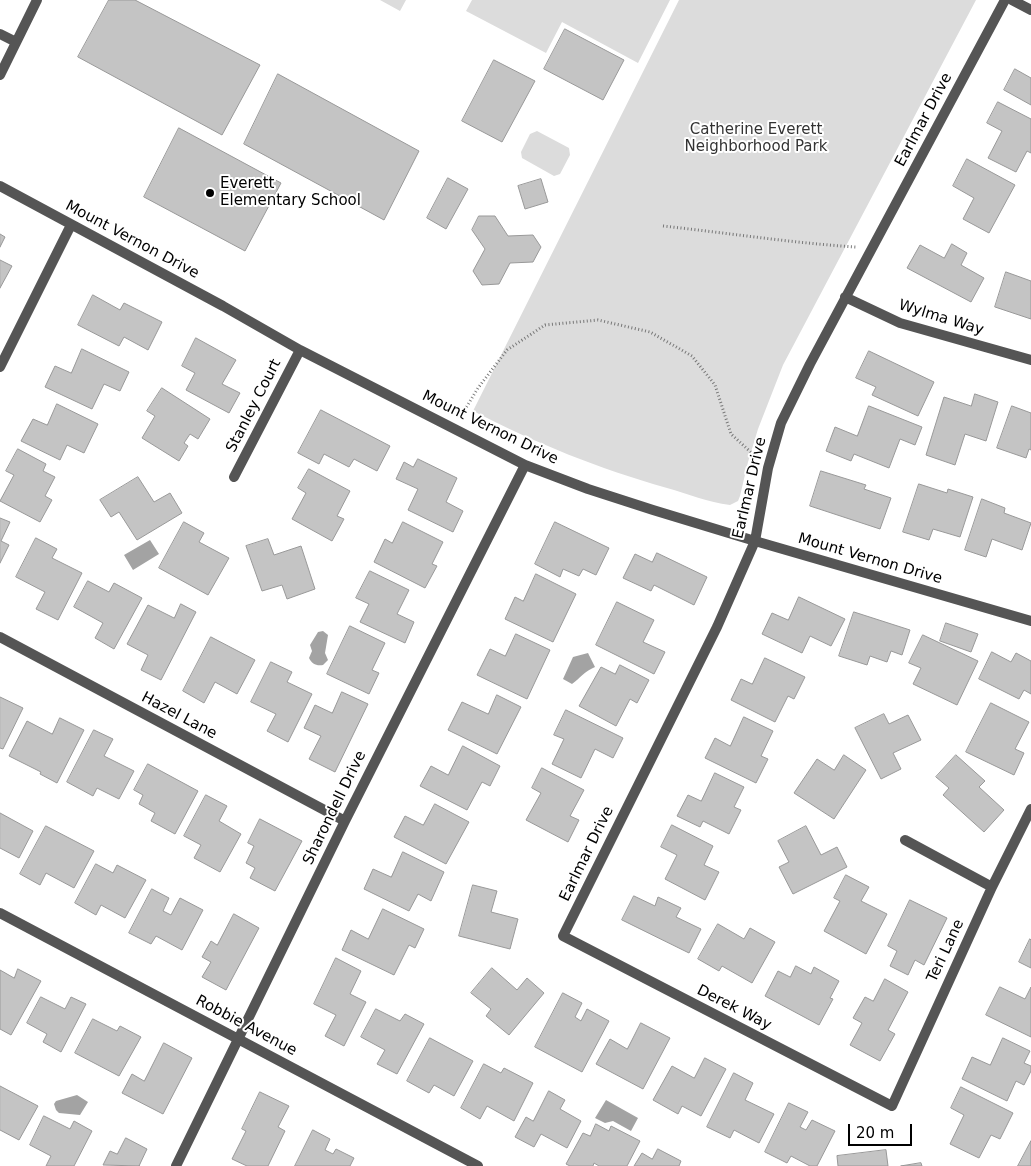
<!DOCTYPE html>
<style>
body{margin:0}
#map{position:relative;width:1031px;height:1166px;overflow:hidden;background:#fff;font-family:"DejaVu Sans",sans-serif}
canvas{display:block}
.scale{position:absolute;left:848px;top:1124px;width:64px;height:22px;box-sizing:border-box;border:2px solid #000;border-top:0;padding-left:6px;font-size:15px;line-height:18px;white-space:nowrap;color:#000;-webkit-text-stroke:4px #fff;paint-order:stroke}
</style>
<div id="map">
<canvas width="1031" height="1166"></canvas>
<div class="scale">20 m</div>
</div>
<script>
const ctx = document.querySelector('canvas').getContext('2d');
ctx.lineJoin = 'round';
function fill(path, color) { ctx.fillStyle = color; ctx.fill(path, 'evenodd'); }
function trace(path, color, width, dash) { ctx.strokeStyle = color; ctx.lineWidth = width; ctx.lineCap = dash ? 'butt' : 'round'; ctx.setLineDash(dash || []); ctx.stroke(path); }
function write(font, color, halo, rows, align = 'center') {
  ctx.font = font + ' "DejaVu Sans",sans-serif'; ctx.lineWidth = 4; ctx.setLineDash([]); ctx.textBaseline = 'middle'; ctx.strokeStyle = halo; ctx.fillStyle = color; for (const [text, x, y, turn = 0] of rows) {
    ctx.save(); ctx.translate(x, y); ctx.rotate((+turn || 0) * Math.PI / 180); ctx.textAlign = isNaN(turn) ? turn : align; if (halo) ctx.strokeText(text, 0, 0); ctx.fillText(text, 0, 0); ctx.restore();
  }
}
fill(new Path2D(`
 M380,0H406L400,11Z
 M472,0H670L638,63L562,22L546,53L466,11Z
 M679,0H976L783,365L758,429L748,462L740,496L738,501L730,505C708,502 688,494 667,488C597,468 538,444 473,411Z
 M537,131L569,148L570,155L560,174L554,176L522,158L521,152L530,134Z`), '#dcdcdc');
fill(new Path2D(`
 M150,540L159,554L133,570L124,555Z
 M323,631L328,635L325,653L328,660L323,665C316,666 312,664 309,658L312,651L310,645L318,632Z
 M588,653L595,667C585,671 580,678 572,684L563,679L573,657Z
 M77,1095L88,1102L80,1115L59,1113L56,1110L54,1104L56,1101Z
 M606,1100L638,1118L631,1131L613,1121L605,1123L595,1118Z`), '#a3a3a3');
const building = new Path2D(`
 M109,0H135L260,65L222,135L78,57Z
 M565,29L624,60L603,100L544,69Z
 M494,60L535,81L502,142L462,121Z
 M1015,69L1031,78V105L1004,90Z
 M278,74L419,151L384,220L244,144Z
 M998,102L1031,119V153L1027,151L1016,172L988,158L1002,131L987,123Z
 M179,128L281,183L245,251L144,197Z
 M967,159L1015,185L989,233L963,219L974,198L953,186Z
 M448,178L468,189L446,229L427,218Z
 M541,179L548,202L525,209L518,186Z
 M479,216H495L508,236L533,235L541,247L533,262L510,263L499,284L482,285L473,271L485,249L472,230Z
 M0,234L5,237L0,247Z
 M952,244L967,253L961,265L984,278L971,302L907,268L920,245L944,258Z
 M0,260L12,266L0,288Z
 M1006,272L1031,281V319L995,307Z
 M93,295L120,310L124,303L162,322L148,350L124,337L119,346L78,325Z
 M196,338L236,360L222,384L240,393L229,413L186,390L195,373L182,366Z
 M82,349L129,372L120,391L104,384L92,409L45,387L55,366L71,373Z
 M869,351L934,382L918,416L872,395L876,387L856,378Z
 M162,388L210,419L198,439L190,434L184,443L188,446L179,461L142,438L155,416L147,411Z
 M975,394L998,402L986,441L965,434L955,465L926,455L944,397L971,406Z
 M57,404L98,424L84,453L67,445L60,460L21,441L33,419L47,425Z
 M869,406L922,427L915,445L900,439L889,468L854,454L851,461L826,451L835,427L857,436Z
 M1012,406L1031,413V450L1029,449L1026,458L997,448Z
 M321,410L390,446L377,471L354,459L349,467L324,454L319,464L298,453Z
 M18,449L46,464L43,471L55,477L45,496L52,500L40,522L0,501L14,475L6,471Z
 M418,459L457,478L446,502L463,511L453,532L408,510L418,489L396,479L404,462L413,467Z
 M309,469L350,491L337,516L344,519L332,541L292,519L306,493L298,488Z
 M821,471L866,485L864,489L891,498L880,529L810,506Z
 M138,477L154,502L170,493L182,513L137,540L119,512L111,517L100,500Z
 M919,484L947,493L948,489L973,497L960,537L933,529L929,540L903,532Z
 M982,499L1005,508L1004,513L1031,523L1022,550L992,539L986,557L965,550Z
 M0,518L10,522L1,541L9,545L0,563Z
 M184,522L204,533L199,542L229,558L208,595L159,568Z
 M403,522L443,542L432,564L437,566L425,588L374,562L385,539L392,543Z
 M555,522L609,548L596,575L583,569L579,576L563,569L560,577L535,564Z
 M36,538L57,549L52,558L82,573L58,620L36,609L45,592L16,577Z
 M268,539L274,555L301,546L315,589L287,599L282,585L262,591L246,546Z
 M657,553L707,577L694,605L654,585L651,591L623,578L635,554L652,562Z
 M370,571L409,590L397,614L414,622L405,643L360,622L369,604L356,598Z
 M536,574L576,594L553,642L505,619L515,597L523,601Z
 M88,581L109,592L114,583L142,598L114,649L95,638L103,623L74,607Z
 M799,597L845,619L831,646L810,636L802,653L762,634L772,613L788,620Z
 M617,602L654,620L643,642L665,652L654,674L596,645Z
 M181,604L196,612L161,680L141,670L148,655L127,644L148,605L174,618Z
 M854,612L910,630L902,655L891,651L887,662L870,656L867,665L839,656Z
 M946,623L978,634L971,652L940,641Z
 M350,626L385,643L372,670L379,673L369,694L327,674Z
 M516,634L550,650L527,699L477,675L490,649L505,656Z
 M923,635L978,661L957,705L913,684L921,668L909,663Z
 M211,637L255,660L237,694L215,682L204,703L183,691Z
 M992,652L1011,662L1016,653L1031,661V694L1024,690L1019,699L979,679Z
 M765,658L805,677L794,699L788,696L775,722L731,700L741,679L752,684Z
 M271,662L292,672L287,682L312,694L288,742L267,731L276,714L251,702Z
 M620,665L649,680L637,703L630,699L616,726L579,706L601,667L615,674Z
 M342,692L368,704L335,772L309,759L321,736L304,728L315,705L332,713Z
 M497,695L521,707L497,754L448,730L462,702L488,714Z
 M0,697L23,708L3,749L0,748Z
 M991,703L1029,722L1015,749L1024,753L1014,775L966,752Z
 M566,710L623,738L613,758L595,749L581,778L552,764L564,739L554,735Z
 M884,714L889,724L908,715L921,740L893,753L901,769L881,779L855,728Z
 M744,717L773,731L761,756L768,759L756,783L705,758L715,738L730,746Z
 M60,718L84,730L57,783L40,774L41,772L9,756L27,721L52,734Z
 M94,730L113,739L104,756L134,771L119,799L97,788L93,796L67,782Z
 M463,746L500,766L490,786L482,782L467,810L420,786L431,766L448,775Z
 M844,755L866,770L834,819L794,793L817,759L834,770Z
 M956,755L985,781L979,787L1004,810L984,832L943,795L949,788L936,777Z
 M148,764L198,791L175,834L151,821L155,813L139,804L143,795L134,790Z
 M542,768L584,790L570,816L579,820L568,842L526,820L541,793L532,788Z
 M715,773L744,787L734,807L741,810L729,834L703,821L700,827L677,816L688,795L701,801Z
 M206,795L227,806L219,821L241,834L220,872L194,858L201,845L184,836Z
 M435,804L469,822L446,864L394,837L405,816L423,825Z
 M0,813L33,831L19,858L0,848Z
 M260,819L302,841L275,891L250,878L255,868L246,863L254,846L248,843Z
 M672,825L713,846L704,865L719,872L705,900L665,879L677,855L661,847Z
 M46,826L94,851L74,888L46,873L40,885L20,874Z
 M806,826L821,855L837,847L847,867L793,894L779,867L789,862L778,841Z
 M403,852L444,872L431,901L418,894L409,911L364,889L373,869L391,877Z
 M96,864L113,873L117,865L146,880L125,918L101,905L96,915L75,903Z
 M846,875L869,887L861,901L887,914L866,954L824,931L840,901L834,898Z
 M473,885L497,891L491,912L518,919L510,949L459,936Z
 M152,889L169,898L163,911L171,915L180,898L203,910L182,950L156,936L151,944L129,933Z
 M634,896L655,906L658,897L681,908L676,917L701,929L689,953L622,920Z
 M910,900L947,918L924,965L915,960L908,975L890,966L897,951L888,946Z
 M383,909L424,929L415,948L409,945L394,975L342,950L351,930L368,939Z
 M234,914L259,928L226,990L202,977L211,962L202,957L211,941L217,945Z
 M718,924L744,939L750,928L775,942L752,983L722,966L719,971L698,959Z
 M1030,939L1031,940V968L1019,962Z
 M336,958L361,971L350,994L366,1002L344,1046L325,1036L336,1015L314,1004Z
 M796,966L811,974L814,967L839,981L830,998L833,999L819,1025L765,996L778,971L790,977Z
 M492,968L517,990L527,978L544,993L509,1035L486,1016L491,1009L471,993Z
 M18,969L41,981L11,1035L0,1029V970L14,978Z
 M885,979L908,992L888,1030L895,1034L880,1061L850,1045L862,1023L853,1018L865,997L873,1001Z
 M1000,987L1025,999L1031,987V1037L986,1015Z
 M563,993L582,1003L575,1017L581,1021L587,1009L609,1021L582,1072L535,1047Z
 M41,997L65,1009L71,997L86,1004L61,1052L43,1042L47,1034L27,1023Z
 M376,1009L400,1021L405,1014L424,1024L397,1074L377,1064L385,1050L361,1037Z
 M93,1019L117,1031L120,1026L141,1037L119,1076L75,1053Z
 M641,1023L670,1038L643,1089L596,1064L610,1039L627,1049Z
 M430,1038L473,1061L454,1096L434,1085L429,1093L407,1081Z
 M1003,1038L1030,1051L1024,1063L1031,1066V1071L1024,1085L1016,1081L1007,1101L962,1079L972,1057L990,1065Z
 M164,1043L192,1058L163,1114L122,1093L132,1074L144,1081Z
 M705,1058L726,1069L701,1116L682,1106L678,1114L653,1100L672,1066L694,1078Z
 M484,1064L501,1073L504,1068L533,1083L514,1121L487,1106L480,1119L461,1108Z
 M734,1073L753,1083L745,1100L774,1114L759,1143L734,1130L730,1138L707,1127Z
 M0,1086L38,1106L19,1140L0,1130Z
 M961,1087L1013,1113L1000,1139L991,1135L979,1158L950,1144L964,1115L951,1108Z
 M549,1091L565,1100L560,1109L581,1121L567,1148L541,1134L534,1147L515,1137L526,1117L533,1121Z
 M260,1092L289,1106L278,1127L285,1131L268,1166H247L232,1159L246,1131L242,1129Z
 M789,1103L808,1112L800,1127L806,1130L812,1120L835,1131L817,1166H810L791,1156L787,1163L765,1152Z
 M44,1116L70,1129L74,1121L92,1131L74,1166H46L51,1156L30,1145Z
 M596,1124L609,1131L611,1126L640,1141L627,1166H599L594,1163L593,1166H570L566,1164L583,1133L590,1136Z
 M313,1130L330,1139L325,1150L333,1154L336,1149L354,1158L350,1166H295Z
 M126,1138L147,1149L139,1166H140L103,1165L110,1151L117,1154Z
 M1031,1141V1166H1018Z
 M658,1149L681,1161L679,1166H634L642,1153L652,1159Z
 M886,1150L888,1166H838L837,1156Z
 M921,1163L922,1166H901Z`);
fill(building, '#c4c4c4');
trace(building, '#999', 1);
trace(new Path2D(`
 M663,226C728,233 792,243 856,247
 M461,416L478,388L507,350L545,325L598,320L650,332L692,356L715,385L731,434L755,456`), '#777', 3, [1, 2.5]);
trace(new Path2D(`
 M0,34L16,42
 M0,75L37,0`), '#555', 10);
trace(new Path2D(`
 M1005,0L810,364L781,423L768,468L755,541L717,627L563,936L892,1106L992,887L1031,809
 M1012,0L1031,10
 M0,186L223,306L300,350L525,465L588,489L653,510L755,541L1031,621
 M845,297L900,323L1031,360
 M0,367L71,225
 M234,477L300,350
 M0,637L345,821
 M905,840L992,887
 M0,913L478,1166
 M176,1166L345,821L525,465`), '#555', 10);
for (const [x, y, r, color] of [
 [210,193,5,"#000"]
]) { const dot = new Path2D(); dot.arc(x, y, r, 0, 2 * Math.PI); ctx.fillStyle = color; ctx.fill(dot); trace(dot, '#fff', 2); }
write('15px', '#000', '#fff', [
 ["Earlmar Drive",924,120,-62],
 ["Mount Vernon Drive",132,240,28],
 ["Wylma Way",941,318,17],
 ["Stanley Court",254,406,-63],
 ["Mount Vernon Drive",490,428,26],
 ["Earlmar Drive",750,488,-77],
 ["Mount Vernon Drive",870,559,16],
 ["Hazel Lane",179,716,28],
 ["Sharondell Drive",335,808,-64],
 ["Earlmar Drive",587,854,-64],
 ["Teri Lane",946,951,-65],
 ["Derek Way",734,1008,27],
 ["Robbie Avenue",246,1026,28]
]);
write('15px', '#333', '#fff', [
 ["Catherine Everett",756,130],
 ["Neighborhood Park",756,147]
]);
write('15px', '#000', '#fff', [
 ["Everett",220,184],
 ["Elementary School",220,201]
], 'left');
</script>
